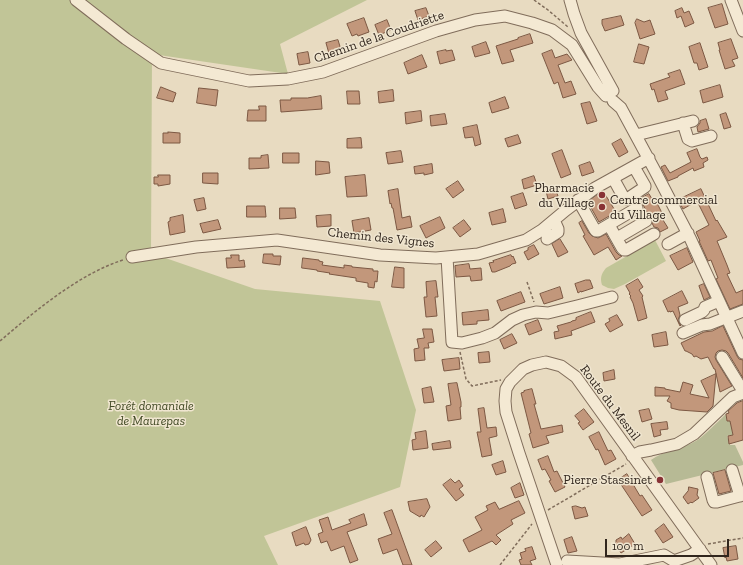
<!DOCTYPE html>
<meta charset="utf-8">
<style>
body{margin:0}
#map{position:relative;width:743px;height:565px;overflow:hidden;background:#e8dbc1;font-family:"Zilla Slab",serif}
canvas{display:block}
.scale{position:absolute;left:605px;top:539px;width:124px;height:18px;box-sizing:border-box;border:2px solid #31261d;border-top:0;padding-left:5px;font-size:12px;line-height:14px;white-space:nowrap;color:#31261d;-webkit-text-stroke:3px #f0e6d0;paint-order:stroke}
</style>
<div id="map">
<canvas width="743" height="565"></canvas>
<div class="scale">100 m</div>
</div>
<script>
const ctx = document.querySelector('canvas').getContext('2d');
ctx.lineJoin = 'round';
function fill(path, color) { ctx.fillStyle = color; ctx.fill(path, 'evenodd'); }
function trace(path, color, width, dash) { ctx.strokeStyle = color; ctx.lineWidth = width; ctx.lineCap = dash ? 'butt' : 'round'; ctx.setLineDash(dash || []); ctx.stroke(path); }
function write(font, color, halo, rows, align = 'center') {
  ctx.font = font + ' "Zilla Slab",serif'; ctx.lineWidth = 3; ctx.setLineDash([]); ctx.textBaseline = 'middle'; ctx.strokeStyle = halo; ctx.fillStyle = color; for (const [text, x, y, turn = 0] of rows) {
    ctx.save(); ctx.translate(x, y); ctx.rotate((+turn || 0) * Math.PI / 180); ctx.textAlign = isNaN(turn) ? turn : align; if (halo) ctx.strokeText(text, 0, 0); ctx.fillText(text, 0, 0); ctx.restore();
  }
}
fill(new Path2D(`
 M0,0H367L280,44L288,74L152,54L151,253L255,289L380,301L416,410L400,487L264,536L278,565H0Z
 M655,240L666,261L625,284L614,289L608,288L602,285C600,278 601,274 606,268Z`), '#c1c597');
fill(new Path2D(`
 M726,414L727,421L731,420L733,435L727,436L730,445H735L743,462V465L666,484L651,460C663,451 679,450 692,443C703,438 716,423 726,414Z`), '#b7ba95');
const building = new Path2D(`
 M722,4L728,24L715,28L708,8Z
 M426,8L429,16L418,20L415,11Z
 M682,8L684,13L689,11L694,23L685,27L681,16L677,18L675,11Z
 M621,16L624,25L605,31L602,24V20Z
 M364,18L369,32L358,36L357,34L352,36L347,24Z
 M637,19L644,22L650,20L655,34L640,39L635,23Z
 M387,20L391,30L379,35L375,25Z
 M530,34L533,43L510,50L514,61L502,64L496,46L518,39V38Z
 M731,39L738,58L732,60L735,66L725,69L719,50H720L718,43Z
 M338,40L342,53L330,57L326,43Z
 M486,42L490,53L475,57L472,47Z
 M700,43L708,67L699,70L697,63H694L689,47Z
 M639,44L649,47L644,64L634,62Z
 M446,50V51L452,50L455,60L440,64L437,52Z
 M552,50L555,58L567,54L572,60L558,65L565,83L571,81L576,94L563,98L558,82L554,84L542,54Z
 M308,52L310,63L299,65L297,54Z
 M422,55L427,67L408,74L404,63Z
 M680,70L685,84L665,91L668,99L658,102L654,89L652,90L650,84L670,77L668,74Z
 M720,85L723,97L703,103L700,91Z
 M161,87L176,93L173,102L157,98Z
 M199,88L218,90L216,106L197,103Z
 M393,90L394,101L379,103L378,92Z
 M347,91H359L360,104H348Z
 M321,96L322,109L281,112L280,100H291V98H307Z
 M505,97L509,108L492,113L489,103Z
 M590,102L597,121L587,124L581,104Z
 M259,106H266V121H247L248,110H259Z
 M421,111L422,121L406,124L405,113Z
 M726,113L731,127L724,129L720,115Z
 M445,114L447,124L431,126L430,116Z
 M706,119L709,129L698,132L697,127L700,123V121Z
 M477,125L481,144L475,146L473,137L465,138L463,128Z
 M168,132L180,133V143H163V133H168Z
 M518,135L521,143L508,147L505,139Z
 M361,138L362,148H347V139Z
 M621,139L628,152L619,157L612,144Z
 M697,149L700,157L702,159L707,157L708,160L703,163L704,167L694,171L693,168L678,176V177L668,181L661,167L665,165L670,173L691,162L687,153Z
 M562,150L571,174L561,178L552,154Z
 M401,151L403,162L388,164L386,153Z
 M283,153H299V163H283Z
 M268,155L269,168L249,169V158H261V156Z
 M316,161L329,162L330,173L316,175Z
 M590,162L594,172L582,176L579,166Z
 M432,164L433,173L424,175V173L415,174L414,167Z
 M203,173H218V184L203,183Z
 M158,175H170V184L158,186V184H154V177H158Z
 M365,175L367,196L347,197L345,177Z
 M534,176L537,185L524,189L522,180Z
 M458,181L464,190L453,198L446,189Z
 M555,188L558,196L548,199L546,191Z
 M398,189L402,218L410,216L412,227L397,230L393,208H392L391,203L390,204L388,191Z
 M701,189L716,221L717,220L727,237L717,241L727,265L730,273L727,274L736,293L743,290V304L730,309L716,279L718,278L711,260L708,261L699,241H700L696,232L709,225L697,201L683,209L678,200Z
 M603,191L616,212L599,222L589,204L590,203L589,201Z
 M523,193L527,205L515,209L511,197Z
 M649,194L654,202L656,201L665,219L663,220L668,228L660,232L658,228L654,227L652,223V218L648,214L640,199Z
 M204,198L206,209L197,211L194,200Z
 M247,206H265L266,217H247Z
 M280,208H295L296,218L280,219Z
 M503,209L506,222L492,225L489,213Z
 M183,215L185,232L170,235L168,222L170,221V218Z
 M331,215V226L317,227L316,216Z
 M440,217L445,228L426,238L420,226Z
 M369,218L371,230L354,233L352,221Z
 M218,220L221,229L203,233L200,224Z
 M464,220L471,229L460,237L453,228Z
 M582,221L589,233L592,236L598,238L606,234L616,252L619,255L622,256L616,260L608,247L594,255L583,236L585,235L579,223Z
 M560,239L568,252L558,257L552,244Z
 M534,245L539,254L528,260L524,252L528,250V248Z
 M687,248L693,262L678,270L670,256Z
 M264,254H273V256H281L280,265L263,263Z
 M231,255H239V261L244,260L245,267L227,268L226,258H231Z
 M511,255L512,257L513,256L516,263L512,264L510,266L495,272H492L489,263L494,262L493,261Z
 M303,258L319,260V261L323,262L322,265L344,268V265L352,266V267L373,269V271H378L377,282L375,281L374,288L368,287V283L356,281V278L329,274L330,273L317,271V270L302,268Z
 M469,264L470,269L481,268L482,280L471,281L470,276L456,277L455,266Z
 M395,267L404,268V288L392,287Z
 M638,279L643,287L639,290L643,296L642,297L647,318L638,321L633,303L630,297L631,296L629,294L630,293L626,286Z
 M586,280H590L593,288L581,292V291L578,293L575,284Z
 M436,281L438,297H435L437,316L426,317L424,297H427L426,282Z
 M704,284L710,297L704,300L699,286Z
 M560,287L563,298L544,304L540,294Z
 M682,291L688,303L678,307L680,315L678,320L679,323L681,325L680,326L673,311L670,312V311L668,312L663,301Z
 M521,292L525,302L501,311L497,301Z
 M488,310L489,320L477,321V324L463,325L462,313Z
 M591,312L595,322L571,331L572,335L555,339L554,332L559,331L557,326L571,322L572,321L576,320V318Z
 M617,315L623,325L610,332L605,324L610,321L609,319Z
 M538,320L542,330L529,335L525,325Z
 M723,326L737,356L739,359L743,360V378L728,353L726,351L722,350L718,351L716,353L715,357L716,360L732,386L720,392L715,369H714L708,357L701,359L696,356L694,357L692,354L686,351H685L681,343L704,332L712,331Z
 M423,329H432L434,342L428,343L429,348H424L425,360L415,361L414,349L419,348L417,339L424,338Z
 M666,332L668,345L654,347L652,335Z
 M512,334L517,343L504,349L500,340Z
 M489,352L490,362L479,363L478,353Z
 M459,358L460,369L444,371L442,360Z
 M614,370L615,379L604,381L603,373Z
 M716,374L713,406L707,412L679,410L671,408V403L667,401L670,396H655V387L665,388V389L680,392L683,382L693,385L690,394L709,398L701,381Z
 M457,383L461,402V407H460L461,419L448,421L446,406L451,405L448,384Z
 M431,387L434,402L424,403L422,389Z
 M532,389L536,404H534L541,429L562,425L563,432L546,436L549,443L533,448L529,434L531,433L521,393L524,392V391Z
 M743,401V440L729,444L728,436L733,435L730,421H727L726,414L729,413L728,411L737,403Z
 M484,408L487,428L496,427L497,436L489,438L492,455L482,457L477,432H481L478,409Z
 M584,409L594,422L583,430L578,423L580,422L575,416Z
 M649,409L652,419L642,422L639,411Z
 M667,422L668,429L660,430L661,435L654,437L651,424Z
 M426,431L428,448L413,450L412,440L416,439L415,433Z
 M599,432L608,451L611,450L616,459L605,465L598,449L596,450L589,437Z
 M450,441L451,448L433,450L432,444Z
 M548,456L554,472L557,471L565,487L555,492L549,481L551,480L545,469L542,470L538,460Z
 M503,461L506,472L496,475L492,465Z
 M725,470L731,491L719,494L713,473Z
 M627,474L640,496L642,495L652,510L642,516L618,480Z
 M451,479L455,483L459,480L463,486L459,489L464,495L456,501L443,485Z
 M520,483L524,495L515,498L511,488Z
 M689,487L698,489L697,495L699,498L692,503L691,502L688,504L683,497L688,491Z
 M427,499L430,507L424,517L421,515L420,517L410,511L408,502Z
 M519,501L525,513L511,520L513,524L496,535L501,540L496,545L492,541L469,552L463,540L482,530L475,517L488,510L486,506L495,502L499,509Z
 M576,506L582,508L585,507L588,516L575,519L572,507Z
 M392,510L412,565H403L397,549L383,554L378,539L392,534L384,513Z
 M364,514L367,525L347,532L358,560L350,563L344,546L331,551L327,541L321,543L318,534L323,532L319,520L328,517L332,530L351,523L349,520Z
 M664,524L673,537L663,543L655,531Z
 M306,527L311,540L309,544L305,545L304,543L296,546L292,533Z
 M629,534L635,544L621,553L615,543L616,542V540L621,537L622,539Z
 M572,537L577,551L568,553L564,540Z
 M436,541L442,548L431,557L425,550Z
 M736,546L738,559L727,561L726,557L725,558L723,548Z
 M532,547L536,559L530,561L532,565H521L519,560L522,559L520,553L526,551L525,549Z`);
fill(building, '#c2977b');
trace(building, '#7c5843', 1);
const minor = new Path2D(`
 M76,0L126,39L161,63L249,81L288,79L323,72L436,31L475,20L505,16L532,23L552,30L572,45L598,87L606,96
 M570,0L574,14L581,33L613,91
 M731,0L743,31
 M613,101L621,108L654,169L690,238L743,353
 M683,123L688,139L692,141L711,136
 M636,135L693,121
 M613,178L624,198L627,199L645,187V186L637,172
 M578,200L595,230L596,231H598L637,208
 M609,225L622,248L624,250H626L654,234
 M617,238L646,221
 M547,239L558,232V229L554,220
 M668,244L688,233
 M132,257L196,247L277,240L380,255L436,258L478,254L526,240L542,230L566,210L595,188L649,158
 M447,257L452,342L462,343L482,338L495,333L512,320L523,315L536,312L548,313L577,306L612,297
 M685,320L702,312L704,310L705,307L719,301
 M683,333L702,325L710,324L743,311
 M722,357L743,391
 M632,456L640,452L651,450L677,444L694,434L733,397L743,393
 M732,470L740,496
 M707,477L713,500L714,502H717L743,495
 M567,561L620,564L664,555L674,561L691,555L700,549
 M557,565L519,453L506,412L505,401L506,389L510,382L523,369L532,365L546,362L561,366L576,377L711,565`);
trace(minor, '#806d5b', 13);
trace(new Path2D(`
 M534,0L548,10L568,27
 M527,282L534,302
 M0,341C35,311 79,274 123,260
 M460,352L466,379L472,386L501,380
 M548,510L626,464
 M708,544L743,538
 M500,565L532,524`), '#806d5b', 1.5, [3, 2]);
trace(minor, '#f4e9d3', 11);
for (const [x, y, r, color] of [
 [602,195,4,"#883235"],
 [602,207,4,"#883235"],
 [660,480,4,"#883235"]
]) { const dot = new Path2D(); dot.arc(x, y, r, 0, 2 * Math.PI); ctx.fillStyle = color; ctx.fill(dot); trace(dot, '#f0e6d0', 1.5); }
write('13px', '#31261d', '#f0e6d0', [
 ["Chemin de la Coudriette",379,37,-19],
 ["Chemin des Vignes",381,238,6],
 ["Route du Mesnil",610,403,53]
]);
write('13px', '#31261d', '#f0e6d0', [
 ["Pharmacie",594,188],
 ["du Village",594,203],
 ["Centre commercial",610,200,"left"],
 ["du Village",610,215,"left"],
 ["Pierre Stassinet",652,480]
], 'right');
write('italic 13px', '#434b26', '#f0e6d0', [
 ["Forêt domaniale",151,406],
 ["de Maurepas",151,421]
]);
</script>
